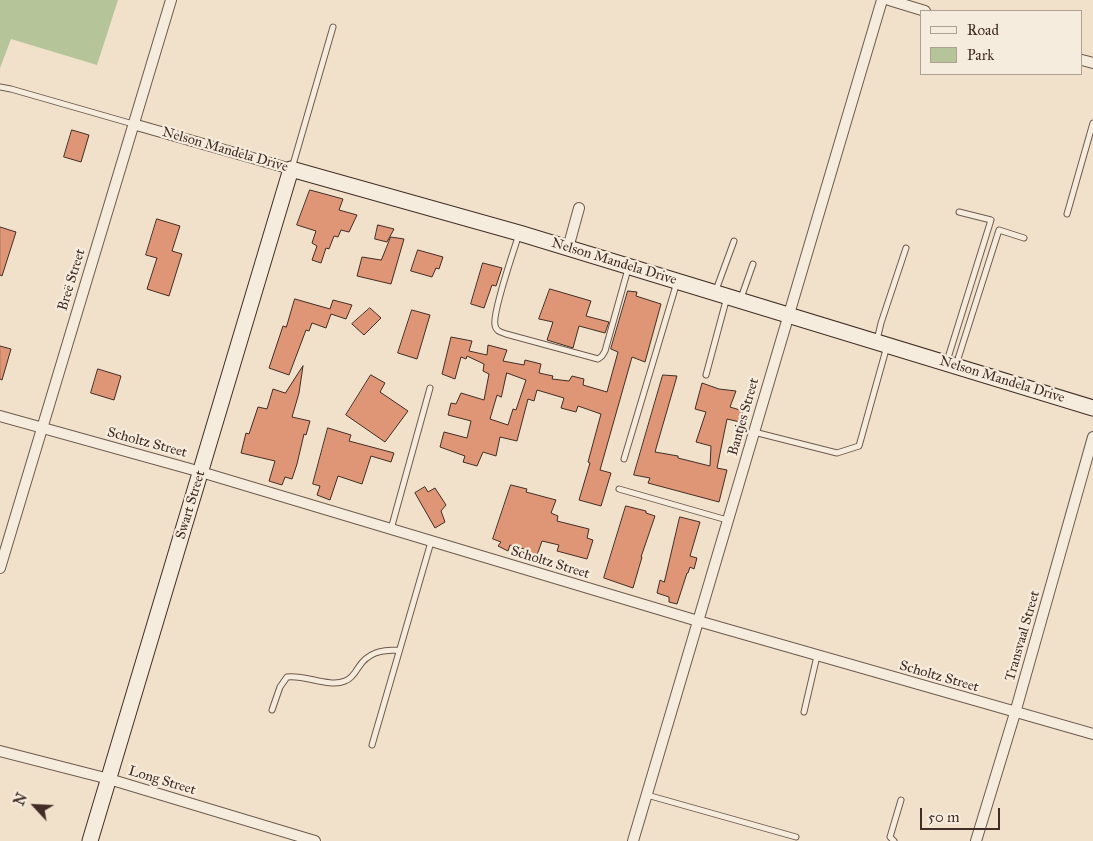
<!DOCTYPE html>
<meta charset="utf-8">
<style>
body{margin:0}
#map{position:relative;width:1093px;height:841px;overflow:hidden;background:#f1e1ca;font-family:"IM FELL Great Primer",serif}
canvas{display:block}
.legend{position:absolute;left:920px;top:10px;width:162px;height:65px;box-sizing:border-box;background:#f6ecdd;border:1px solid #aea093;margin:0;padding:6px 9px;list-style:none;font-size:15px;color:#412d25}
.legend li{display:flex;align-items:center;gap:10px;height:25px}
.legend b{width:25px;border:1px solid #aea093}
.north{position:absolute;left:10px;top:781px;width:50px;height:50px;-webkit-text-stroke:4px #f6ecdd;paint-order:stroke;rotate:295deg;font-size:14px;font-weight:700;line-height:20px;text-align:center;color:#412d25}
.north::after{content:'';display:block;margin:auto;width:18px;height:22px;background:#412d25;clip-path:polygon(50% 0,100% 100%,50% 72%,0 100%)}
.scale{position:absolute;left:920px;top:808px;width:80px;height:22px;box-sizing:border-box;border:2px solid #412d25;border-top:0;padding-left:6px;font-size:15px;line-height:18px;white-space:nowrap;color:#412d25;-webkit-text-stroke:4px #f6ecdd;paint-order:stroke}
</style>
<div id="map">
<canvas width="1093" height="841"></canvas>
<ul class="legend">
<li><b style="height:6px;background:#f6ecdd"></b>Road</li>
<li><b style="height:14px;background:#b6c49a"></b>Park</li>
</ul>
<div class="north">N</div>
<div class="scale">50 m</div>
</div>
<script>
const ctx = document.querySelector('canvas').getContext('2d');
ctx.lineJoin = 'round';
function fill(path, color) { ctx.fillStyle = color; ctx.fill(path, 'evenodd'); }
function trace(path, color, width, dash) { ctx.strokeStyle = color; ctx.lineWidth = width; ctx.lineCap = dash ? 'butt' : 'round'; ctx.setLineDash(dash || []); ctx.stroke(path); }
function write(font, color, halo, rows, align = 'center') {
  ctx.font = font + ' "IM FELL Great Primer",serif'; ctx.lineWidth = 4.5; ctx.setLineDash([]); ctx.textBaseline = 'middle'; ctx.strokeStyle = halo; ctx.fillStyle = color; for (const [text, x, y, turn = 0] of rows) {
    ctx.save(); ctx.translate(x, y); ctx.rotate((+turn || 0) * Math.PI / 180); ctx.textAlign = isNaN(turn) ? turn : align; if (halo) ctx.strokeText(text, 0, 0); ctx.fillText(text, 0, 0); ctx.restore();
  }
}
fill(new Path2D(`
 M0,0H118L97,65L11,39L0,68Z`), '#b6c49a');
const building = new Path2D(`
 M72,130L89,135L81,162L64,157Z
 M310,190L343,199L339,210L357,215L349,232L341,230L338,237L334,236L329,249L326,248L321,263L312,260L317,246L312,243L316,231L297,225Z
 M157,219L180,226L172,251L182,254L169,296L147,289L157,258L146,255Z
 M378,225L394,229L387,242L375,239Z
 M0,227L16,232L2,276L0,275Z
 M391,237L404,239L391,284L357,276L362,257L381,260Z
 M418,250L443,257L439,269L436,268L432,277L411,271Z
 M483,263L502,268L496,286L492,285L484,308L471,304Z
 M550,289L591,301L586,316L609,322L605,333L579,326L573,348L547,340L553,322L539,319Z
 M628,291L637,292L636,296L661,304L645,362L632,357L600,470L611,473L601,506L579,500L590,463L588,462L601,414L578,406L576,412L561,408L564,398L537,390L534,401L528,399L517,441L500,437L496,456L483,452L477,466L463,462L465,456L440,447L444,432L467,438L471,421L448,415L451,403L456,404L461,393L484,400L489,374L483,371L484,364L467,356L466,359L461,357L455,379L442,374L451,337L472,341L469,351L487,355L488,345L507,350L503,361L524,365L525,360L541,364L539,373L553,376L552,379L569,381L572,376L584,379L583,385L607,392L618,352L611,349ZM507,373L526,380L516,410L513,409L508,425L490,419L497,395L501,397Z
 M295,299L330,309L333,300L352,305L346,319L331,314L326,328L312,323L309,331L306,330L289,375L269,368L283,326L286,327Z
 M370,308L381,318L364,335L352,324Z
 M412,310L430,315L417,359L398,353Z
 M0,346L11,349L2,380L0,379Z
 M303,366L299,393L292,417L310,421L306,435L304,434L297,464L292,479L285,477L282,485L269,481L275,461L241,453L246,433L249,434L258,407L267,409L273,389L285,393Z
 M98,369L121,376L114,400L91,393Z
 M371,375L385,383L380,392L408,411L385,442L346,415Z
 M663,375L677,376L655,452L678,456V458L710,466L711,446L696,442L706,412L695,409L702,383L719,389L736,391L730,407L743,411L740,422L727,419L717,468L727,470L719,502L648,483L650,478L634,475Z
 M328,428L351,435L349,441L394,453L391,462L371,456L362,484L338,476L330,500L317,495L320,486L313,484Z
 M511,485L527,489L526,492L556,500L551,513L558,516L557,521L589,529L587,538L593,540L587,559L557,551L559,545L542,541L536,558L527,555V550L510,545L508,551L498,546L501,542L493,539Z
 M425,487L428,492L435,488L446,505L441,511L445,522L435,528L415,493Z
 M626,506L646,511V513L655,516L641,557H642L633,588L604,578Z
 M680,517L700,522L690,556L697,558L694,569L690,567L688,573H687L677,604L669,602V597L657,593L660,580L664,582Z`);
fill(building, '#df9676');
trace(building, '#412d25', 1);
const lane = new Path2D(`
 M0,87L11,89L133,124
 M292,168L333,27
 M1067,214L1093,123
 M519,234C514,250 492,313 495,325C496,331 500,332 506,334L598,359L602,356L605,351L628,269
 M716,290L734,241
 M741,298L753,264
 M877,340L881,323L906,248
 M947,361L991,220L959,212
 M956,365L999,230L1024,238
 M706,375L727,297
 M754,432L837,453L859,446L887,346
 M624,459L677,282
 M619,489L727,520
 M391,529L430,388
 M272,710L280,687L287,677C304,674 329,688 345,681C351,679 355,673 358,668C368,652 381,650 399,650
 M804,712L817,656
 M372,745L431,542
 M647,795L796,837
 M894,841L890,837L901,800`);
const street = new Path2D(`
 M889,0L925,11
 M1082,60L1093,63
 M133,124L291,169
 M568,248L579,208
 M0,416L201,472L698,621L1093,734
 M0,568L171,0
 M0,751L109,779L315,841
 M633,841L882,0
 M976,841L1015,713L1093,437`);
const secondary = new Path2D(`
 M90,841L291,169L519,233L1093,408`);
trace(lane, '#6d5a4e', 7);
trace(street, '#6d5a4e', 12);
trace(secondary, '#412d25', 17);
trace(lane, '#f6ecdd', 5);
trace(street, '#f6ecdd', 10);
trace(secondary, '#f6ecdd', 15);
write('14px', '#412d25', '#f6ecdd', [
 ["Nelson Mandela Drive",225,150,16],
 ["Nelson Mandela Drive",614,262,17],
 ["Breë Street",72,280,-73],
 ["Nelson Mandela Drive",1002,380,17],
 ["Bantjes Street",744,417,-74],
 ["Scholtz Street",147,443,15],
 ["Swart Street",191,505,-73],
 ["Scholtz Street",550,563,17],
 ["Transvaal Street",1023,636,-74],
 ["Scholtz Street",939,677,16],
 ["Long Street",162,781,17]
]);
</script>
